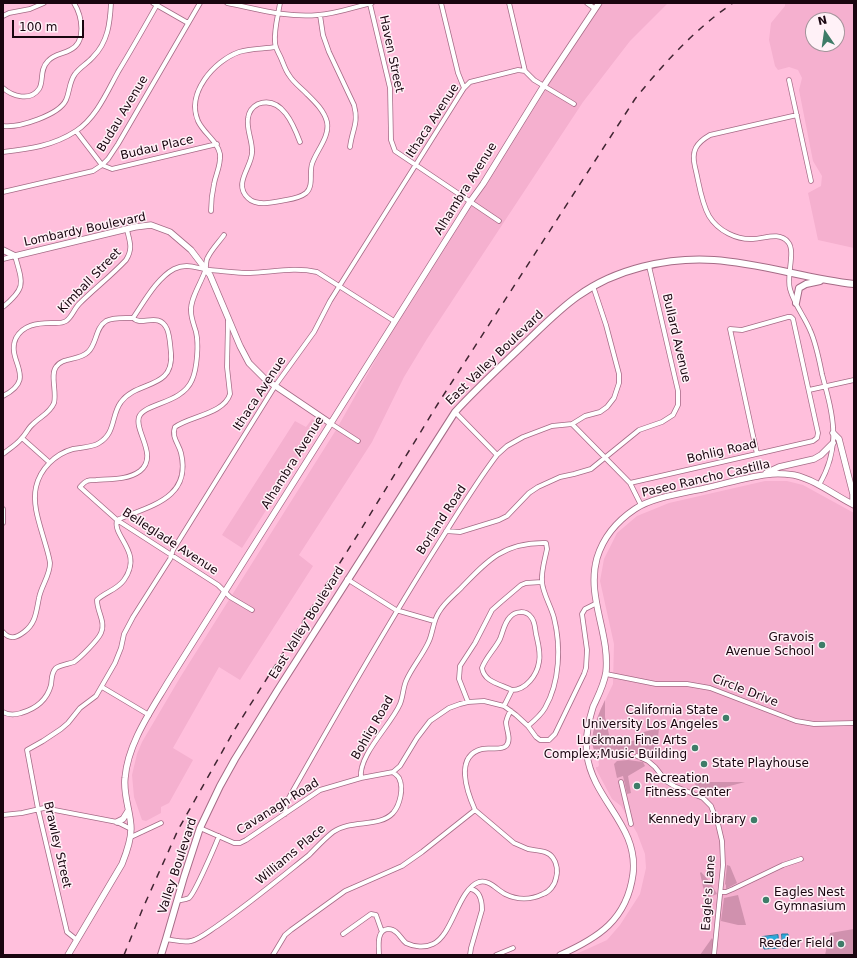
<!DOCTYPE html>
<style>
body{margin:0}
#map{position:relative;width:857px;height:958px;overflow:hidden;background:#ffbfdc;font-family:"DejaVu Sans",sans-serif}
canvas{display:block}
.frame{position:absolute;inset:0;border:4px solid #19050f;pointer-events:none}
.north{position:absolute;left:805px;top:12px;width:40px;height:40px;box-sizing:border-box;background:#fff1f7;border:1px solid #a3939a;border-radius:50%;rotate:347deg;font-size:11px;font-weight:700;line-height:16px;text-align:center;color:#19050f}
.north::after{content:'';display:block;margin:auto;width:14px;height:18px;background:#3e7c68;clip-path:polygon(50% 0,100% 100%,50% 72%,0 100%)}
.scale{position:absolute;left:12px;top:20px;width:72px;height:18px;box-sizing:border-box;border:2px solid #19050f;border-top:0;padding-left:5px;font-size:12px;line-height:14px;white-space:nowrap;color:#19050f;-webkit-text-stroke:3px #fff1f7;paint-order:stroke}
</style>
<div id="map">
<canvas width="857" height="958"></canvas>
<div class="frame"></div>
<div class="north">N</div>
<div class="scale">100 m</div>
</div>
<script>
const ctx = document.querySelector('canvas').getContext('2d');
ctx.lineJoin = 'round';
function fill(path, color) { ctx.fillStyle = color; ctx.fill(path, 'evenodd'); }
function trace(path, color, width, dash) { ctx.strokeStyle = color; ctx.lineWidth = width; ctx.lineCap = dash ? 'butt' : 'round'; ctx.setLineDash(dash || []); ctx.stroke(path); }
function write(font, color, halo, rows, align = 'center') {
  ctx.font = font + ' "DejaVu Sans",sans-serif'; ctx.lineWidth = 3; ctx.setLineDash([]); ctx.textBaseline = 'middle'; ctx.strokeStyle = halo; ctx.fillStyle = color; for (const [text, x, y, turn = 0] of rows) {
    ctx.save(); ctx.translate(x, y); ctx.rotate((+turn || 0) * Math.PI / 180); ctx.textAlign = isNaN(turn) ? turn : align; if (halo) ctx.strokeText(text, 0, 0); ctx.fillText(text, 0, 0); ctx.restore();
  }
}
fill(new Path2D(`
 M601,3H668L630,41L583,102L427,339L404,377L372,442L299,555L313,566L240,680L219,667L173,748L193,760L169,803L161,807V813L146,821L142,820L134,797L132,775L137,754L142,742L181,676L336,430L397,322L546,86Z
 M785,3H854V248L818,240L808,193L821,186L822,176L813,161L799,90L802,78L798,70L789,67L778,70L775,66L769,40L771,23L785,6ZM813,20H837V44H813Z
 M312,419L321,424L242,548L222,535L295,421L306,427Z
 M765,481H787L803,485L854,513V955H574L607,940L620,925L640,894L646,868L645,854L637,833L621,806L612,799L596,769V767H598L599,765L597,753L600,711L613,684L614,644L600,581L604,559L617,533L637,516L669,503Z`), '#f5b0cf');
fill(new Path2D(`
 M605,700V717L610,739H615L616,744L637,740L636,734L659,728L657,747H658L655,759L637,753L622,751L596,755V753C586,740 599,713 605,700Z
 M628,760L643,762L645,766L628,776L631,793L627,794L623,776L617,778L614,764L617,761Z
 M697,782H745L718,789L713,797L696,786L695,784Z
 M727,865L730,866L737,883L726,889V885L725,884Z
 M701,872L710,882L717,894L707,898L703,887L700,873Z
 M738,895L746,925H738L721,921L724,898Z
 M854,929V955H825L830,933Z
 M712,938L713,940L712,955H700Z`), '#d091ae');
const water = new Path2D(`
 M782,934H788L789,947L783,948Z
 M778,935L779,948L764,949L762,937Z`);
fill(water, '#28aadc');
trace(water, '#24789e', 1);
const street = new Path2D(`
 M153,3L188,23
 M227,3C257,9 287,18 318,15C336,14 354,7 372,3
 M280,3C278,16 274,29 275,42C275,47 278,52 280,56C283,62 285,70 289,75C293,82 300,87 306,93C314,101 324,110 327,122C330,137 316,151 312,164C309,173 314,186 306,193C301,197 292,199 286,200C275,202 257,207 248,198C233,184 251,168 252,153C253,141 246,130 248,118C249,111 252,107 258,104C282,95 294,126 300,142
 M441,3L458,73L464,88
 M509,3L525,71L534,80L574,104
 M587,3L594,8
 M370,4L390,88L391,140L395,151L499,221
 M320,15L323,35L329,52L354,105C359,123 352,130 350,147
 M3,16L9,13L30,9L44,3
 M789,80L811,181
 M3,88C12,96 30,102 39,89C44,82 39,70 48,61C54,54 63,54 70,50C87,42 82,16 74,3
 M797,115L710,135C696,143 691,151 695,167C699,183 701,202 709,216C718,231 737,240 753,239C764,239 779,231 788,242C796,251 786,276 790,289C794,304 804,316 810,330C816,343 819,359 822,374C833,415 842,446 819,485
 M3,126C19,128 59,115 66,100C70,91 69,82 75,74C80,67 88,63 93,57C108,42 110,23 111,3
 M76,131L102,165L112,169L217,144
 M3,152C29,149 53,146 76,131C96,118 107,92 118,72C132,49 145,26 158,3
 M3,192L93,171L102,165L108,159L118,144L200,3
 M211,211C211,201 212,193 214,184C216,173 221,166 220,154C217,140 204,134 198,121C186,93 214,61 239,52C251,48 263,49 276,47
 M224,235C219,242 212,249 208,257C205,261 207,267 205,271C201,283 190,299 191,311C191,318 194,325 196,332C199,344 197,369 192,380C182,404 144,403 139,417C134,431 159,456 140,471C128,480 110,479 96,480C93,480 89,480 87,481C84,482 82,485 80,487L117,520L218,585L230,597L252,610
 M3,259L15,256C23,284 26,288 3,307
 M809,390L854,380
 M3,396C39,378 5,361 16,338C23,325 37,323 51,323C56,323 61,324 66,321C72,317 74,309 79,304C94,289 111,276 126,260C133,249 130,242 127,230
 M455,412L497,455
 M330,423L358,441
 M572,424L630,483L641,505
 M22,438L49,462
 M3,454C9,449 16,445 21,439C26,434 28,428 33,424C40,417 50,413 54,403C57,392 50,375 56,367C62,357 79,361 88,352C97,344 95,328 106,321C113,317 124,318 133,318C144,302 157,278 174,269C188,262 197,269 210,270C223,271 237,273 250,273C273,272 295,267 317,272L394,321
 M630,483L813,441L817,438L818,433L793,319L791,317H788L742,330L730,329L757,454
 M3,509V523
 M446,531L460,532L499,520L507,516L529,493L538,487L560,477L574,474L591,469L639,430L662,422L673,415L678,405V391L649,266
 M347,579L396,610L434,621
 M3,632C10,640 16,638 24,632C36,623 36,612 39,598C41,586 50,576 50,563C49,556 47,550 45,543C40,525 32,505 36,487C40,469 55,454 73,449C81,447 91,448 99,443C116,433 111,415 121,402C137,380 174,390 171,353C170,345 170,336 167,329C159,311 141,327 133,318
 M606,674L656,684H687L710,688L796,721L814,724L854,723
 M102,687L149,715
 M468,702L459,679L460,666L475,643L492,610L501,602L521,585L526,583L542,582
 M504,706L512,690C500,684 484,682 482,668C486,657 495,649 500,639C503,632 504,623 510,617C515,611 526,610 531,617C535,621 535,629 536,634C538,643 541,653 539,662C537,675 526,690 512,690
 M3,712C8,715 15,715 21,713C35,709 47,700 51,685C52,679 51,673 56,668C61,665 68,664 74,662C80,658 98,640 101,633C106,622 97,612 97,600C105,592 117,590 124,580C144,552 112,537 117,520C149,506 192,499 181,453C179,444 171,437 175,427C190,416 224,414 230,394L227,367L228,321
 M637,756L648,761L655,767L666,781L674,786L703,798L711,806L718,824L722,841L723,865L714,955
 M361,778C358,755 391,725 400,704C403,697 403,688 406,681C412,667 423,655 429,641C433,632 433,621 439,612C444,603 453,596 461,588C487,561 503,543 543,543H546L547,549C545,559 541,571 542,582C543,594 551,606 554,618C561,646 560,682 545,708C541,715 534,721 528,726
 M621,782L631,824
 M285,814L286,803C335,716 384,630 437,546C456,516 475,484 497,455L507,446L523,437L552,426L572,424L585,416L600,412L607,407L614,398L619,383V374L606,325L593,286
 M3,815L22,813L44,808L117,822L131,829
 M200,828L234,843H240L246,840L320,790L361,778L393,772L400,766L417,738L430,721L449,708L460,704L468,702L484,701L504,706L516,715L528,726L536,737L540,740H549L555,734L584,674L586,668L587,650L582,614L585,609L597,603
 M131,837L161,823
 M721,892H726L733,889L783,865L801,859
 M177,901C180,900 185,900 189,898C195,893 215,846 219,836
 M343,934L371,914L376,915L382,932
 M166,939C174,940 183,943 191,941C200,939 209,931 217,926C249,904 279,879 309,855C317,847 324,839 333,832C351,819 379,828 393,813C400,805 404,788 399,778C398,776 395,774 393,772
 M77,940L67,932L38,809L27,750L43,741L61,729L68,723L80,708L96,696L115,663L121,648L124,634L133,617L170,559L173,550L275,386L314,332L330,301L464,88L470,82L518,70L525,71
 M273,955L285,935L291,930L345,891L402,866L422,852L475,810C467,792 454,756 482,749C489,747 500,751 506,746C512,740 506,729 506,722C507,718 508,714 511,711
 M379,955C379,947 376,930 388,929C390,929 394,930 396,932C400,935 402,940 406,943C414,947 425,948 433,944C453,935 458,889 479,882C489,879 497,890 505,894C517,900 531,900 543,894C549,892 555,885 556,878C558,872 557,863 553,858C548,850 537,851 528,849C523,847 519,845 514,843L475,810
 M470,955L471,948L482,910C482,901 480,891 471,889
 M496,955L513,948`);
const secondary = new Path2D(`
 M3,250L15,256L135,227L151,225L170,232L191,250L210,275L240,346L249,363L265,379L330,423
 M833,433L839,439L853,494V504
 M766,473L779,467L814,459L821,455L833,443
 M117,822L123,819L128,811
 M68,955L122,864C126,854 131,841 131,829C131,812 123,796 125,778C128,743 151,711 168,682L470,202L483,184L543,87L599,3
 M560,955C598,938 627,920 633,874C639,826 593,800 587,755C585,739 588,723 593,707C598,696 604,685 606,672C610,633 586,597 597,558C603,538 617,521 635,509C653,497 685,493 706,488C728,483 750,476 772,474C779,473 787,474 794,475C816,480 834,495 854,505`);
const primary = new Path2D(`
 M796,303L799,288L806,284L820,281
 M161,955L166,939L184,877L200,828L220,786L235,759L277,691L455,412C476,389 499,368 522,346C540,329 558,310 578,296C615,269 668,257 714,260C761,263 807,279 854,284`);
trace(street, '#a56b86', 5.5);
trace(secondary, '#a56b86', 7);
trace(primary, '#a56b86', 8);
trace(street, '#fff', 4);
trace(secondary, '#fff', 5.5);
trace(primary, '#fff', 6);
trace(new Path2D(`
 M124,955L143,908L178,830L235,729L360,531L439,402L635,99C664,63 695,29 733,3`), '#402532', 1.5, [7, 7]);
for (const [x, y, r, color] of [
 [822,645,4,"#3e7c68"],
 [726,718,4,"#3e7c68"],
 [695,748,4,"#3e7c68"],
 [704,764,4,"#3e7c68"],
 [637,786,4,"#3e7c68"],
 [754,820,4,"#3e7c68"],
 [766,900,4,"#3e7c68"],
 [841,944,4,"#3e7c68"]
]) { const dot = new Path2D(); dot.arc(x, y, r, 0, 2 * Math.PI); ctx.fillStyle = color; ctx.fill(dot); trace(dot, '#fff1f7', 1.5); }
write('12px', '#19050f', '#fff1f7', [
 ["Haven Street",391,54,78],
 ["Budau Avenue",123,114,-59],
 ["Ithaca Avenue",433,121,-57],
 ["Budau Place",157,148,-13],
 ["Alhambra Avenue",466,189,-58],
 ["Lombardy Boulevard",85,230,-12],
 ["Kimball Street",90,281,-46],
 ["Bullard Avenue",676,338,77],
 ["East Valley Boulevard",495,358,-44],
 ["Ithaca Avenue",260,394,-57],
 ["Bohlig Road",722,452,-13],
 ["Alhambra Avenue",293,463,-58],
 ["Paseo Rancho Castilla",706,479,-13],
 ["Borland Road",442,520,-57],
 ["Belleglade Avenue",170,542,33],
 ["East Valley Boulevard",307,623,-58],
 ["Circle Drive",745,691,21],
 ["Bohlig Road",373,728,-60],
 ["Cavanagh Road",278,807,-32],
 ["Brawley Street",57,845,77],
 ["Williams Place",291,855,-40],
 ["Valley Boulevard",178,866,-72],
 ["Eagle's Lane",709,893,-86]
]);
write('12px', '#19050f', '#fff1f7', [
 ["Gravois",814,638],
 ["Avenue School",814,652],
 ["California State",718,711],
 ["University Los Angeles",718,725],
 ["Luckman Fine Arts",687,741],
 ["Complex;Music Building",687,755],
 ["State Playhouse",712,764,"left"],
 ["Recreation",645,779,"left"],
 ["Fitness Center",645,793,"left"],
 ["Kennedy Library",746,820],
 ["Eagles Nest",774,893,"left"],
 ["Gymnasium",774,907,"left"],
 ["Reeder Field",833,944]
], 'right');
</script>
